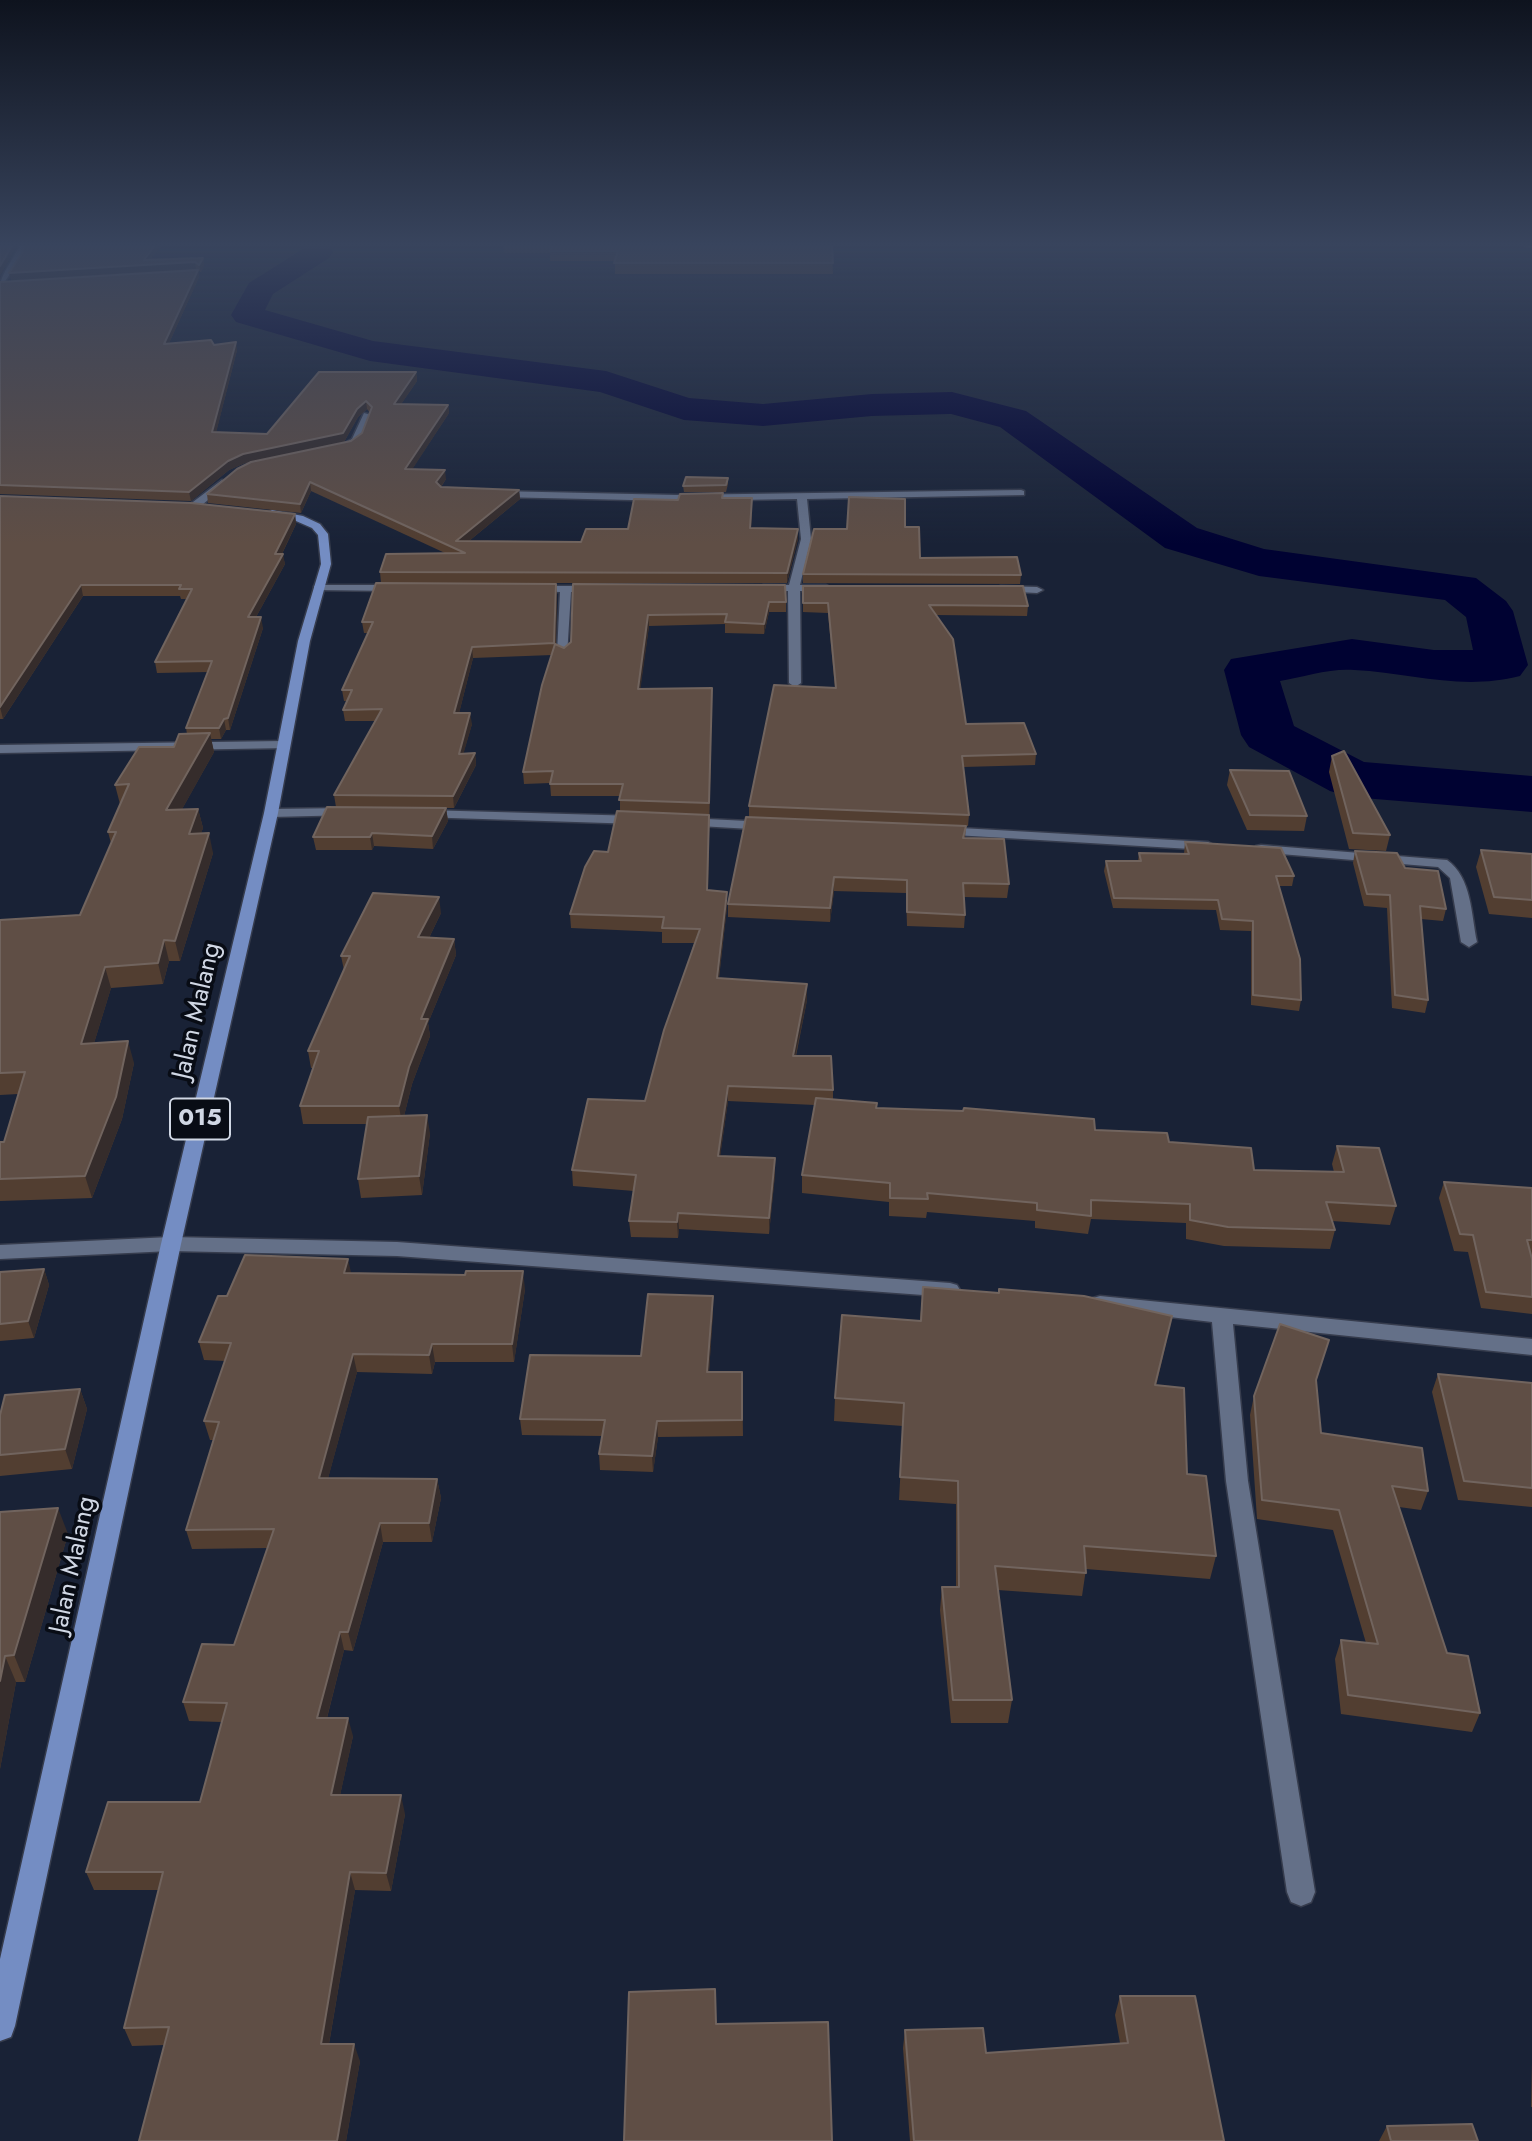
<!DOCTYPE html>
<style>
body{margin:0}
canvas{display:block;background:#192236}
</style>
<canvas width="1532" height="2141"></canvas>
<script>
const ctx = document.querySelector('canvas').getContext('2d');
ctx.lineJoin = 'round';
function fill(path, color) { ctx.fillStyle = color; ctx.fill(path, 'evenodd'); }
function trace(path, color, width, dash) { ctx.strokeStyle = color; ctx.lineWidth = width; ctx.lineCap = dash ? 'butt' : 'round'; ctx.setLineDash(dash || []); ctx.stroke(path); }
function write(font, color, halo, rows, align = 'center') {
  ctx.font = font + ' Jost,sans-serif'; ctx.lineWidth = 7; ctx.setLineDash([]); ctx.textBaseline = 'middle'; ctx.strokeStyle = halo; ctx.fillStyle = color; for (const [text, x, y, turn = 0] of rows) {
    ctx.save(); ctx.translate(x, y); ctx.rotate((+turn || 0) * Math.PI / 180); ctx.textAlign = isNaN(turn) ? turn : align; if (halo) ctx.strokeText(text, 0, 0); ctx.fillText(text, 0, 0); ctx.restore();
  }
}
fill(new Path2D(`
 M301,244H329L333,252L329,258L273,294L265,310L373,341L606,371L689,398L763,404L872,394L952,392L1026,411L1197,528L1264,549L1476,578L1506,601L1513,611L1528,665L1520,676C1461,691 1412,673 1354,670C1331,668 1303,677 1280,681L1294,726L1364,762L1532,776V812L1351,797L1330,791L1249,747L1241,735L1224,670L1231,659L1352,639L1434,650H1473L1466,617L1445,600L1259,576L1165,548L1000,427L951,414L872,416L763,426L684,420L600,392L370,361L236,322L231,315L249,283L303,249Z`), '#000232');
const minor = new Path2D(`
 M20,244H26L21,259L0,288C0,274 15,258 20,244Z
 M364,413L371,415C364,432 359,452 338,451V447L352,439Z
 M222,480L230,482L197,509H189V505Z
 M1021,490L1024,491V495L807,499L811,539L800,585H826L832,588L826,591H800L801,683L795,687L789,683L788,591H763L757,588L763,585H789L801,539L797,499L676,501L498,497L493,494L498,491L676,495Z
 M318,585H395L401,588L395,591L314,590V586Z
 M535,586H595L601,589L595,592H571L567,656L557,653L560,592L531,591V587Z
 M1001,586L1037,587L1043,590L1037,593L997,591V587Z
 M283,741L290,745L288,748L0,753V745Z
 M348,808L355,812L353,815L271,817L264,813L271,809Z
 M425,810L638,816L645,820L638,824L420,817L418,814Z
 M687,818L768,822L775,826L768,830L682,825L680,822Z
 M943,827L1208,842L1215,846L1208,850L938,834V828Z
 M1261,845L1447,860C1472,878 1471,914 1477,942L1469,947L1461,942L1450,878L1438,867L1256,852L1254,849L1256,846Z
 M171,1237L397,1242L950,1283L957,1285L960,1290L957,1295L950,1297L397,1256L171,1251L0,1259V1245Z
 M1100,1296L1532,1339V1355L1233,1324L1248,1481L1315,1892L1311,1902L1301,1906L1291,1902L1287,1892L1226,1481L1212,1322L1093,1308L1090,1303L1093,1298Z`);
const tertiary = new Path2D(`
 M1521,244H1532V247L1522,245Z`);
const primary = new Path2D(`
 M272,510L303,516L320,524L328,534L331,564L310,641L278,813L181,1244L15,2026L11,2037L0,2041V1959L161,1244L264,813L298,641L321,564L318,535L312,528L296,521L268,515L267,513Z`);
trace(minor, '#363c4d', 3);
trace(tertiary, '#363c4d', 3);
trace(primary, '#363c4d', 3);
fill(minor, '#647088');
fill(tertiary, '#647088');
fill(primary, '#748dc3');
fill(new Path2D(`
 M503,244H832L833,274H615V261H550V253H504Z
 M1091,244H1177V246Z
 M203,258L204,265L201,272L198,270L199,277L169,343L214,345L237,350L216,432L267,434L416,372L417,381L401,404L448,405L449,413L412,469L446,479L441,487L519,490L520,499L469,541L581,542L628,529L678,500L723,498L752,508L751,528L798,529V539L787,583H381L380,572L445,553L311,491L301,513L208,503L207,494L351,441L362,433L370,413L367,409L358,417L344,442L245,463L229,470L191,501L0,494V282L196,270L11,280L151,260Z
 M728,478V484L726,492H684L683,486Z
 M0,496L295,514L296,524L282,554L285,564L256,617L263,628L230,730H226L221,739H211L214,752L182,809H198L203,828L201,833L213,853L180,961H169L163,984L111,988L94,1043L134,1063L122,1119L92,1198L0,1201V1142H4L18,1094L0,1095V920L80,915L111,843L108,832L120,804L115,785L174,747L187,734L186,728L208,672L157,673L155,662L187,599H181L180,596H83L3,719H0Z
 M905,527L920,558L1021,575L1020,584L803,583V574L847,529Z
 M573,584L786,602V612H769L764,634L725,633V624L649,626L640,689L712,688L708,890L727,907L719,978L807,984V1000L796,1056L833,1090V1099L877,1108L1095,1130L1169,1142L1254,1170L1334,1172L1332,1164L1337,1146L1396,1206L1390,1225L1332,1221L1335,1230L1330,1249L1224,1246L1186,1239V1223L1091,1219L1088,1234L1035,1228V1221L927,1212L926,1218L889,1216V1202L802,1193V1175L815,1105L728,1101L720,1156L775,1174L769,1234L679,1229L678,1238L631,1237L629,1221L634,1191L573,1186L572,1170L645,1101L694,943H662V932L571,928L570,914L608,852L620,811V796H551L550,783L524,784L523,772L552,655L473,658L459,713L472,724L463,754L475,753L476,765L454,808H439H446L448,821L433,849L374,846L372,850H316L313,837L336,807L334,795L376,721H345L343,710L347,701H344L342,690L368,633H364L362,622L557,595L556,645L564,648L571,642Z
 M803,586L1028,606L1027,616L936,615L966,724L1036,754L1035,765L963,767L969,815L968,826L749,817V806L835,688L828,613L803,612Z
 M1332,756L1390,835L1386,851L1349,849L1329,772Z
 M1230,770L1307,816L1304,831L1247,830L1227,785Z
 M966,826L965,838L1009,884L1007,898L964,897L965,915L964,928L907,926L906,893L834,891L830,922L728,917V904Z
 M1185,842L1294,876L1292,886H1279L1301,1000L1299,1011L1251,1005V931L1220,930L1216,910L1113,908L1104,871L1106,861H1138L1139,853L1184,854Z
 M1481,850L1532,854V918L1489,914L1476,867Z
 M1355,851L1405,868L1446,909L1443,921L1421,919L1428,1000L1425,1013L1392,1008L1387,908L1364,906L1353,863Z
 M441,913L429,938L454,939L456,955L428,1023L430,1036L412,1084L404,1116L430,1133L422,1195L361,1198L358,1179L367,1124H303L300,1106L313,1068H311L308,1051L344,970L341,956Z
 M1444,1182L1532,1188V1314L1481,1308L1468,1252L1454,1251L1439,1198Z
 M44,1269L49,1285L34,1338L0,1341V1272Z
 M351,1273L525,1289L514,1362H435L432,1374L357,1372L328,1478L437,1479L441,1498L432,1542H383L353,1651L344,1650L327,1718L353,1736L340,1795L405,1814L391,1891L355,1890L329,2044L360,2061L346,2141H139L165,2045L132,2046L124,2028L159,1890H94L86,1872L200,1802L222,1722L189,1721L183,1702L234,1645L268,1548L192,1549L186,1530L214,1440H210L204,1421L225,1361L204,1360L199,1342L227,1296Z
 M923,1287L1167,1339L1156,1385L1216,1556L1210,1579L1086,1569L1082,1596L998,1590L1012,1700L1008,1723H951L940,1610L942,1587H956V1504L899,1500L903,1426L834,1421L835,1398L920,1320Z
 M713,1311L709,1372H742L743,1436L658,1437L653,1472L600,1470L599,1454L602,1436L522,1435L520,1419L641,1356Z
 M1323,1358L1316,1382L1321,1433L1428,1491L1421,1510L1399,1507L1447,1653L1480,1713L1472,1732L1341,1714L1335,1659L1341,1640L1366,1643L1333,1530L1257,1519L1250,1415L1254,1396Z
 M1438,1374L1532,1383V1507L1458,1500L1432,1392Z
 M80,1389L87,1409L72,1469L0,1476V1455Z
 M0,1512L68,1534L25,1682H16L0,1769Z
 M1120,1996L1224,2141H910L903,2048L905,2030L986,2053L1120,2043L1115,2015Z
 M1532,2062V2107H1531Z
 M1387,2126L1478,2141H1379Z`), '#523e31');
fill(new Path2D(`
 M13,244H18L0,276V266Z
 M156,244H163L146,265L195,262L196,269L11,280L9,273L144,260Z
 M203,258L204,265L201,272L199,265Z
 M198,270L199,277L165,352L164,344Z
 M236,342L237,350L214,441L212,432Z
 M416,372L417,381L395,413L394,404Z
 M366,401L367,409L358,417L344,442L245,463L229,470L191,501L189,492L228,461Z
 M448,405L449,413L406,479L405,469Z
 M445,470L446,479L437,492L436,482Z
 M310,482L311,491L301,513L300,504Z
 M519,490L520,499L458,550L456,541Z
 M295,514L296,524L277,564L275,554Z
 M798,529V539L787,583V573Z
 M283,554L285,564L250,628L248,617Z
 M556,584L557,595L555,654L554,643Z
 M81,585L83,596L3,719L0,707Z
 M769,602V612L764,634V624Z
 M648,615L649,626L639,700L638,689Z
 M261,617L263,628L230,730L228,718Z
 M472,647L473,658L456,725L454,713Z
 M470,713L472,724L460,766L459,754Z
 M224,719L226,730L221,739L219,728Z
 M210,733L214,752L171,829L166,810Z
 M475,753L476,765L454,808L453,796Z
 M446,808L448,821L433,849L432,836Z
 M198,809L203,828L194,854L189,834Z
 M209,833L213,853L180,961L175,941Z
 M372,833L374,846L372,850L370,837Z
 M834,877V891L830,922V908Z
 M727,892V907L717,993V978Z
 M439,897L441,913L421,954L418,937Z
 M454,939L456,955L428,1023L430,1036L412,1084L402,1124L399,1106L421,1019Z
 M164,940L169,961L163,984L158,963Z
 M105,967L111,988L87,1066L81,1044Z
 M807,984V1000L792,1072L793,1056Z
 M128,1041L134,1063L122,1119L92,1198L85,1176Z
 M728,1086V1101L718,1172V1156Z
 M427,1115L430,1133L422,1195L419,1176Z
 M775,1158V1174L769,1234V1218Z
 M678,1213L679,1229L678,1238L677,1222Z
 M348,1259L352,1277L344,1273Z
 M44,1269L49,1285L34,1338L28,1321Z
 M523,1271L525,1289L514,1362L512,1344Z
 M713,1296V1311L708,1388L707,1372Z
 M1172,1316L1167,1339L1151,1408L1155,1385Z
 M432,1344L435,1362L432,1374L429,1355Z
 M353,1354L357,1372L323,1497L319,1478Z
 M80,1389L87,1409L72,1469L65,1449Z
 M657,1421L658,1437L653,1472L652,1456Z
 M437,1479L441,1498L432,1542L429,1523Z
 M58,1508L68,1534L25,1682L14,1655Z
 M380,1523L383,1542L353,1651L348,1632Z
 M340,1632L344,1650L322,1737L317,1718Z
 M5,1656L16,1682L0,1769V1681Z
 M348,1718L353,1736L336,1814L331,1795Z
 M401,1795L405,1814L391,1891L386,1873Z
 M350,1872L355,1890L326,2061L321,2044Z
 M354,2044L360,2061L346,2141H337Z`), '#352c2b');
const building = new Path2D(`
 M0,244H13L0,266Z
 M25,244H156L144,260L203,258L199,265L195,262L9,273L22,253Z
 M553,244H832L833,263H614L618,251H550Z
 M198,270L164,344L211,340L214,345L236,342L212,432L267,434L319,372H416L394,404L448,405L405,469L445,470L436,482L441,487L519,490L456,541L581,542L586,529H628L634,499L678,500L680,494L723,493L722,498H752L750,528L798,529L787,573L380,572L386,554L465,553L310,482L300,504L207,494L237,469L251,462L351,441L362,433L372,407L366,401L357,409L343,433L243,454L228,461L189,492L0,485V282Z
 M686,477L728,478L726,485L683,486Z
 M0,496L191,503L295,514L275,554H283L248,617H261L228,718L224,719L219,728H186L212,661L155,662L192,589H179L181,585H81L0,707Z
 M849,497L905,499V527H919L920,558L1017,557L1021,575L803,574L814,529H847Z
 M376,583L556,584L554,643L472,647L454,713H470L459,754L475,753L453,796L334,795L382,709L343,710L352,690H342L373,622H362Z
 M573,584L785,585L786,602H769L764,624L725,622L727,614L648,615L638,689L712,688L709,803L619,800L623,784H550L553,771L523,772L542,685L555,644L564,648L571,642Z
 M803,586H1023L1028,606L929,605L953,639L966,724L1024,723L1036,754L962,756L969,815L749,806L774,685L836,688L828,603H803Z
 M210,733L166,810L198,809L189,834L209,833L175,941L164,940L158,963L105,967L81,1044L128,1041L116,1097L85,1176L0,1179V1142H4L25,1072L0,1073V920L80,915L116,832H108L129,784L115,785L139,747H174L179,734Z
 M1344,751L1390,835L1353,833L1332,756Z
 M1230,770L1289,771L1307,816L1250,815Z
 M327,807L446,808L432,836L372,833L370,837H313Z
 M617,811L709,815L707,890L727,892L717,978L807,984L793,1056H831L833,1090L728,1086L718,1156L775,1158L769,1218L678,1213L677,1222L629,1221L636,1175L572,1170L588,1099L645,1101L664,1030L700,929L662,928L664,917L570,914L585,867L594,851L608,852Z
 M746,817L966,826L963,838L1004,839L1009,884L963,883L965,915L907,912V880L834,877L830,908L728,904Z
 M1185,842L1281,848L1294,876H1276L1300,959L1301,1000L1253,995V921L1222,919L1218,900L1114,898L1106,861H1141L1139,853L1189,854Z
 M1481,850L1532,854V900L1494,897Z
 M1355,851L1397,853L1405,868L1438,871L1446,909L1420,906L1428,1000L1395,995L1390,895L1367,894Z
 M373,893L439,897L418,937L454,939L421,1019H428L409,1067L399,1106H300L319,1051H308L350,956H341Z
 M816,1098L877,1103L876,1108L963,1111L964,1108L1094,1119L1095,1130L1167,1133L1169,1142L1251,1148L1254,1170L1344,1172L1337,1146L1379,1148L1396,1206L1326,1202L1335,1230L1228,1227L1190,1220V1204L1091,1200V1216L1037,1210V1203L927,1193L928,1199L890,1198V1183L802,1175Z
 M427,1115L419,1176L358,1179L368,1117Z
 M1444,1182L1532,1188V1240H1527L1532,1259V1297L1486,1292L1473,1235L1460,1234Z
 M245,1255L348,1259L344,1273L465,1275L466,1271H523L512,1344H432L429,1355L353,1354L319,1478L437,1479L429,1523H380L348,1632H340L317,1718H348L331,1795H401L386,1873L350,1872L321,2044H354L337,2141H139L169,2027L124,2028L163,1872H86L108,1802H200L227,1703L183,1702L202,1644L234,1645L274,1529L186,1530L219,1422L204,1421L231,1343L199,1342L218,1296H227Z
 M44,1269L28,1321L0,1324V1272Z
 M923,1287L999,1293V1289L1084,1296L1172,1316L1155,1385L1184,1388L1187,1474L1206,1476L1216,1556L1084,1546L1086,1573L995,1566L1012,1700H953L942,1587H959L958,1481L900,1477L904,1403L835,1398L842,1315L921,1321Z
 M648,1294L713,1296L707,1372H742V1420L657,1421L652,1456L599,1454L605,1420L520,1419L530,1355L641,1356Z
 M1280,1324L1329,1340L1316,1380L1321,1433L1422,1448L1428,1491L1392,1486L1447,1653L1468,1656L1480,1713L1348,1695L1341,1640L1378,1644L1339,1510L1262,1500L1254,1396Z
 M1438,1374L1532,1383V1488L1464,1481Z
 M80,1389L65,1449L0,1455V1415L5,1395Z
 M58,1508L14,1655L5,1656L0,1681V1512Z
 M715,1989L716,2024L828,2022L832,2141H624L629,1992Z
 M1120,1996H1195L1224,2141H914L905,2030L983,2028L986,2053L1128,2043Z
 M1472,2124L1478,2141H1391L1387,2126Z`);
fill(building, '#5f4e45');
trace(building, '#71645e', 2);
const sky = ctx.createLinearGradient(0, 0, 0, 544);
sky.addColorStop(0, '#0e131e');
sky.addColorStop(0.45, '#38445d');
sky.addColorStop(1, '#38445d00');
ctx.fillStyle = sky;
ctx.fillRect(0, 0, 1532, 544);
for (const [x, y, w] of [
 [200,1119,60]
]) { const box = new Path2D(); box.roundRect(x - w / 2, y - 20.5, w, 41, 5); ctx.fillStyle = '#080c15'; ctx.fill(box); trace(box, '#d0d7e4', 2); }
write('bold 24px', '#d0d7e4', null, [
 ["015",200,1119]
]);
write('26px', '#d0d7e4', '#080c15', [
 ["Jalan Malang",198,1011,-77],
 ["Jalan Malang",74,1565,-78]
]);
</script>
